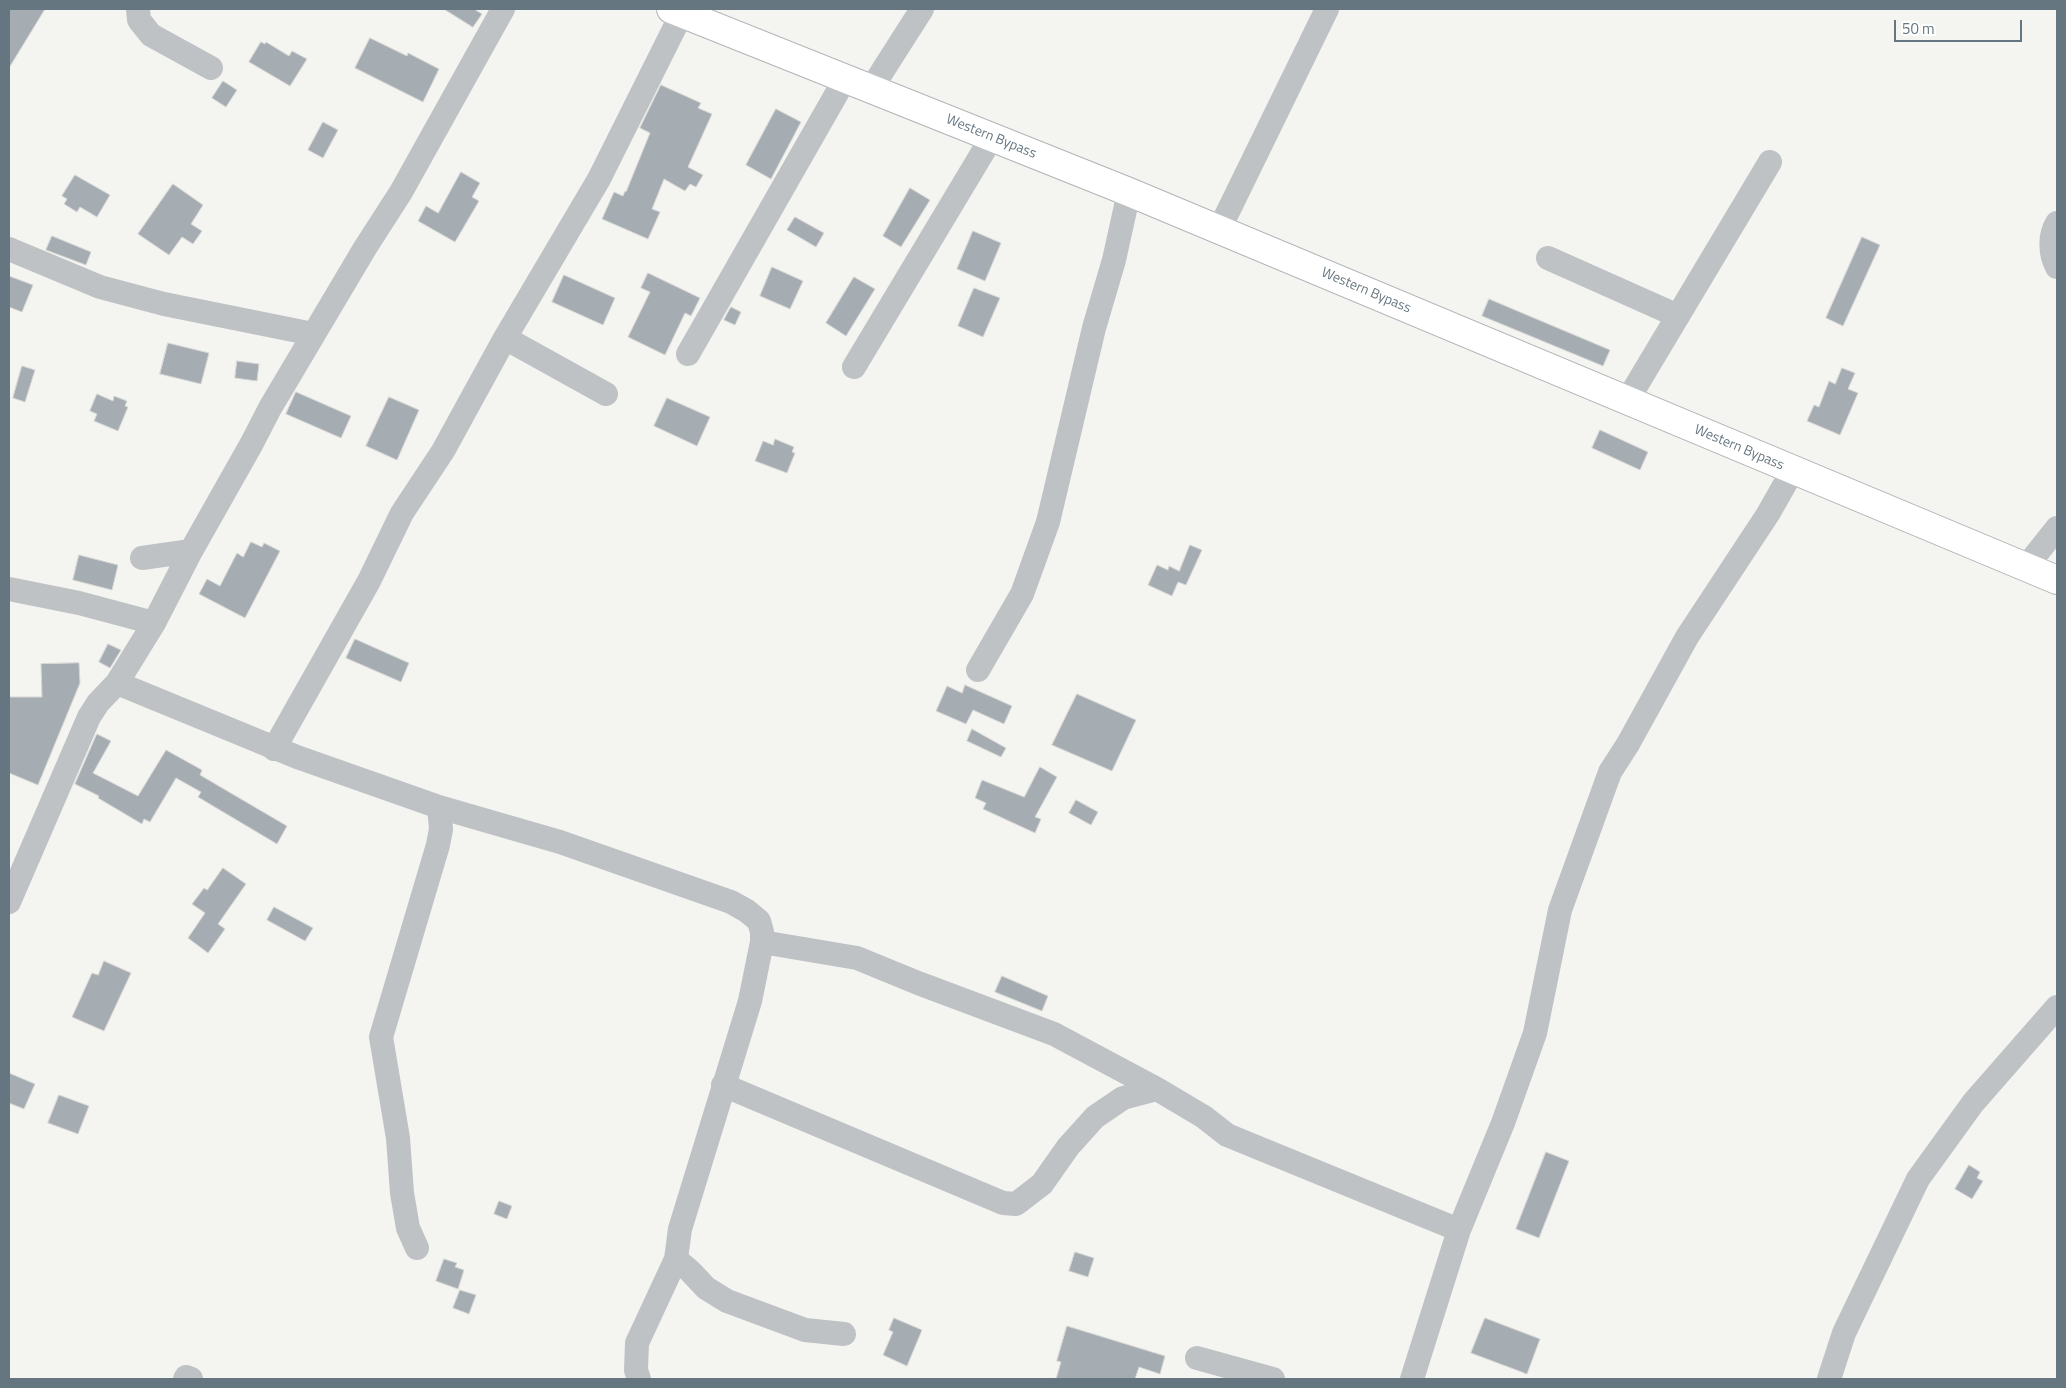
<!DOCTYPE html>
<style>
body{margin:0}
#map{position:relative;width:2066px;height:1388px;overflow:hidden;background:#f4f4f1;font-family:"Titillium Web",sans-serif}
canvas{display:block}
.frame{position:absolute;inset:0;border:10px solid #667680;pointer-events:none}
.scale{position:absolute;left:1894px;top:20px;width:128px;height:22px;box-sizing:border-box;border:2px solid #667680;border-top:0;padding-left:6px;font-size:15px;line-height:18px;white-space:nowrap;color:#667680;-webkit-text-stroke:4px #fff;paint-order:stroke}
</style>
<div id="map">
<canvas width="2066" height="1388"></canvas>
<div class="frame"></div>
<div class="scale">50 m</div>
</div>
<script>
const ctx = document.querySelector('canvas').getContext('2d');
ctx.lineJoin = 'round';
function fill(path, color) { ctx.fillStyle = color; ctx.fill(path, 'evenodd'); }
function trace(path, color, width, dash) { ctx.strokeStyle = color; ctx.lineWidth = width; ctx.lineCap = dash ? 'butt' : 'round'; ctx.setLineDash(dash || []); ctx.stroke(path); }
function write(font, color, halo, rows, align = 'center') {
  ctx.font = font + ' "Titillium Web",sans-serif'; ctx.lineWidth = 5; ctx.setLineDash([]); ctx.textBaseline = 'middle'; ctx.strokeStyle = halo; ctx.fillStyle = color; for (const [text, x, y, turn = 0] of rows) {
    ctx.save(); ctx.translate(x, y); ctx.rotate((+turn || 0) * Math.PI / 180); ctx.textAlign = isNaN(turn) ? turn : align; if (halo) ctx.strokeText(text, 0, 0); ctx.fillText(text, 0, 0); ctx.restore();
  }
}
const building = new Path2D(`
 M9,9H45L9,68Z
 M444,9H474L482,14L473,27Z
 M370,38L407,56L408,53L439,69L423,102L355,68Z
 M261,42L265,44L266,42L289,56L292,51L307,59L290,86L249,62Z
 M223,81L237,90L226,107L212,98Z
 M661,85L701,103L698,108L712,114L688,167L703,175L696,187L690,184L685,191L664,179L652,209L660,212L648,239L602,219L614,192L623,196L625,191L626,192L650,133L640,128Z
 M776,109L801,122L771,179L746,165Z
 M323,122L338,130L323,158L308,150Z
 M461,172L480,183L472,197L479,201L455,242L418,221L426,206L438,213Z
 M75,175L110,195L97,217L80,207L77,212L64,204L67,199L62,196Z
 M173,184L203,205L191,224L202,231L193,244L182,237L169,255L138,234Z
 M910,188L930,200L901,247L883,236Z
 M795,217L824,233L816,247L787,230Z
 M973,231L1001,243L985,281L957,269Z
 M52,236L91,252L86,265L46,250Z
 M1862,237L1880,245L1843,326L1826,318Z
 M772,267L803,281L790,309L760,296Z
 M648,273L700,298L691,316L685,313L665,355L628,337L650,292L641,288Z
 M564,275L615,298L603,325L552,302Z
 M9,276L33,285L22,312L9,307Z
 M854,277L875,289L846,336L826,323Z
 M974,288L1000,298L983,337L958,326Z
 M1489,299L1610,350L1603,366L1482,316Z
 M731,307L741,312L735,325L724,320Z
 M168,343L209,353L201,384L160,374Z
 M237,361L259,364L257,381L235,378Z
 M22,366L35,370L25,402L13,398Z
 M1842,368L1855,373L1848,389L1858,393L1840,435L1807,421L1814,405L1819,407L1829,381L1835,384Z
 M296,392L351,416L341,438L286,414Z
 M97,394L113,401L114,396L127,401L125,406L128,407L118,431L94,421L97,414L90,411Z
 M389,397L419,410L397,460L366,446Z
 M667,398L710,417L697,446L654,426Z
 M1600,430L1648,452L1640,470L1592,448Z
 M775,439L794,447L792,452L795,453L787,473L755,461L763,441L773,445Z
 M251,542L262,547L264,543L280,551L245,618L199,594L207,579L220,586L237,553L243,557Z
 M1190,545L1202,550L1186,585L1178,582L1172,596L1148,585L1157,565L1168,570L1169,566L1179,571Z
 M79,555L118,565L112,590L73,580Z
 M355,639L409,663L401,682L346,658Z
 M108,644L121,650L110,668L99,662Z
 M79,663L80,683L38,785L9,773V697H42L41,664Z
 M965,685L1012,706L1004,724L973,710L966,724L936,711L947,686L962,693Z
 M1077,694L1136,720L1112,771L1052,745Z
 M972,729L1006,748L1001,757L967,741Z
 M97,734L111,741L93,773L138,796L166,750L202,770L200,775L287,826L277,844L198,797L201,792L176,778L150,822L144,819L142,824L98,798L99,796L75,784Z
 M1040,767L1057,777L1035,817L1041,819L1035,833L983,809L986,803L975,798L982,780L1024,797Z
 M1076,800L1098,812L1091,825L1069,813Z
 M223,868L246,884L218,924L225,929L208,953L188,938L205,913L192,904L204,888L207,890Z
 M274,907L313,928L305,941L267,920Z
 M104,961L131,973L104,1031L72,1017L92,973L98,975Z
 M1002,976L1048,996L1042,1011L995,992Z
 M9,1073L35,1084L24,1109L9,1103Z
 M59,1095L89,1106L78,1134L48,1123Z
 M1546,1152L1569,1161L1539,1238L1516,1229Z
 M1969,1165L1980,1172L1977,1178L1983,1181L1972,1199L1955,1189Z
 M499,1201L512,1206L507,1219L494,1214Z
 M1075,1252L1094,1258L1088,1277L1069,1271Z
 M444,1259L457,1263L455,1267L464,1270L458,1289L436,1281Z
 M460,1290L476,1295L469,1314L453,1308Z
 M894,1318L922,1330L907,1366L883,1355L893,1332L889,1330Z
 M1485,1318L1540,1339L1527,1374L1471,1353Z
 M1067,1326L1165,1356L1160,1374L1139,1367L1135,1379H1056L1061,1362L1057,1361Z`);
fill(building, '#a6adb2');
trace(building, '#d6d6d4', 1);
const major = new Path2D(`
 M671,9L1129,192L2057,580`);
trace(major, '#b0b4b7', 30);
trace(new Path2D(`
 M138,9L139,20L151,35L211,68
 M871,89L922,9
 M2057,223C2049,236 2050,254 2057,267
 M1219,230L1327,9
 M9,249L100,287L164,304L313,334
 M1548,258L1678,316
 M505,338L606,394
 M688,354L845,79
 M854,367L992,137
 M1627,401L1770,162
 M142,558L191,551
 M2026,567L2057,528
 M9,589L79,603L154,623
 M978,670L1022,594L1048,522L1094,328L1114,260L1129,192
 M117,683L297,757L439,807L560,842L731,902L747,911L759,921L762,932V942L750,1001L680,1229L676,1259L690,1271L706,1288L727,1301L805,1330L844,1334
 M274,749L369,581L402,513L443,451L505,338L599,179L682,13
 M9,902L89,717L98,703L117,683L154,623L191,551L252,443L270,408L365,248L401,192L503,9
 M762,942L857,958L918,983L1054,1034L1157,1089L1204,1117L1227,1135L1459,1230
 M723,1085L1003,1203L1016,1204L1042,1184L1068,1147L1095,1117L1123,1098L1157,1089
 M417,1248L408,1228L402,1193L398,1138L381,1037L438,845L441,829L439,807
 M1197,1358L1273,1379
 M185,1379L186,1377L191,1379
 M639,1379L636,1370L637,1343L676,1259
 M1412,1379L1459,1230L1503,1123L1535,1033L1560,910L1610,772L1628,744L1687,637L1768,514L1793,470
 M1829,1379L1844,1333L1918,1179L1973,1103L2057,1007`), '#bec2c5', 24);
trace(major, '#fff', 28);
write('14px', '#667680', '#fff', [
 ["Western Bypass",991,137,22],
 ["Western Bypass",1366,291,23],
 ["Western Bypass",1739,448,23]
]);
</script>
